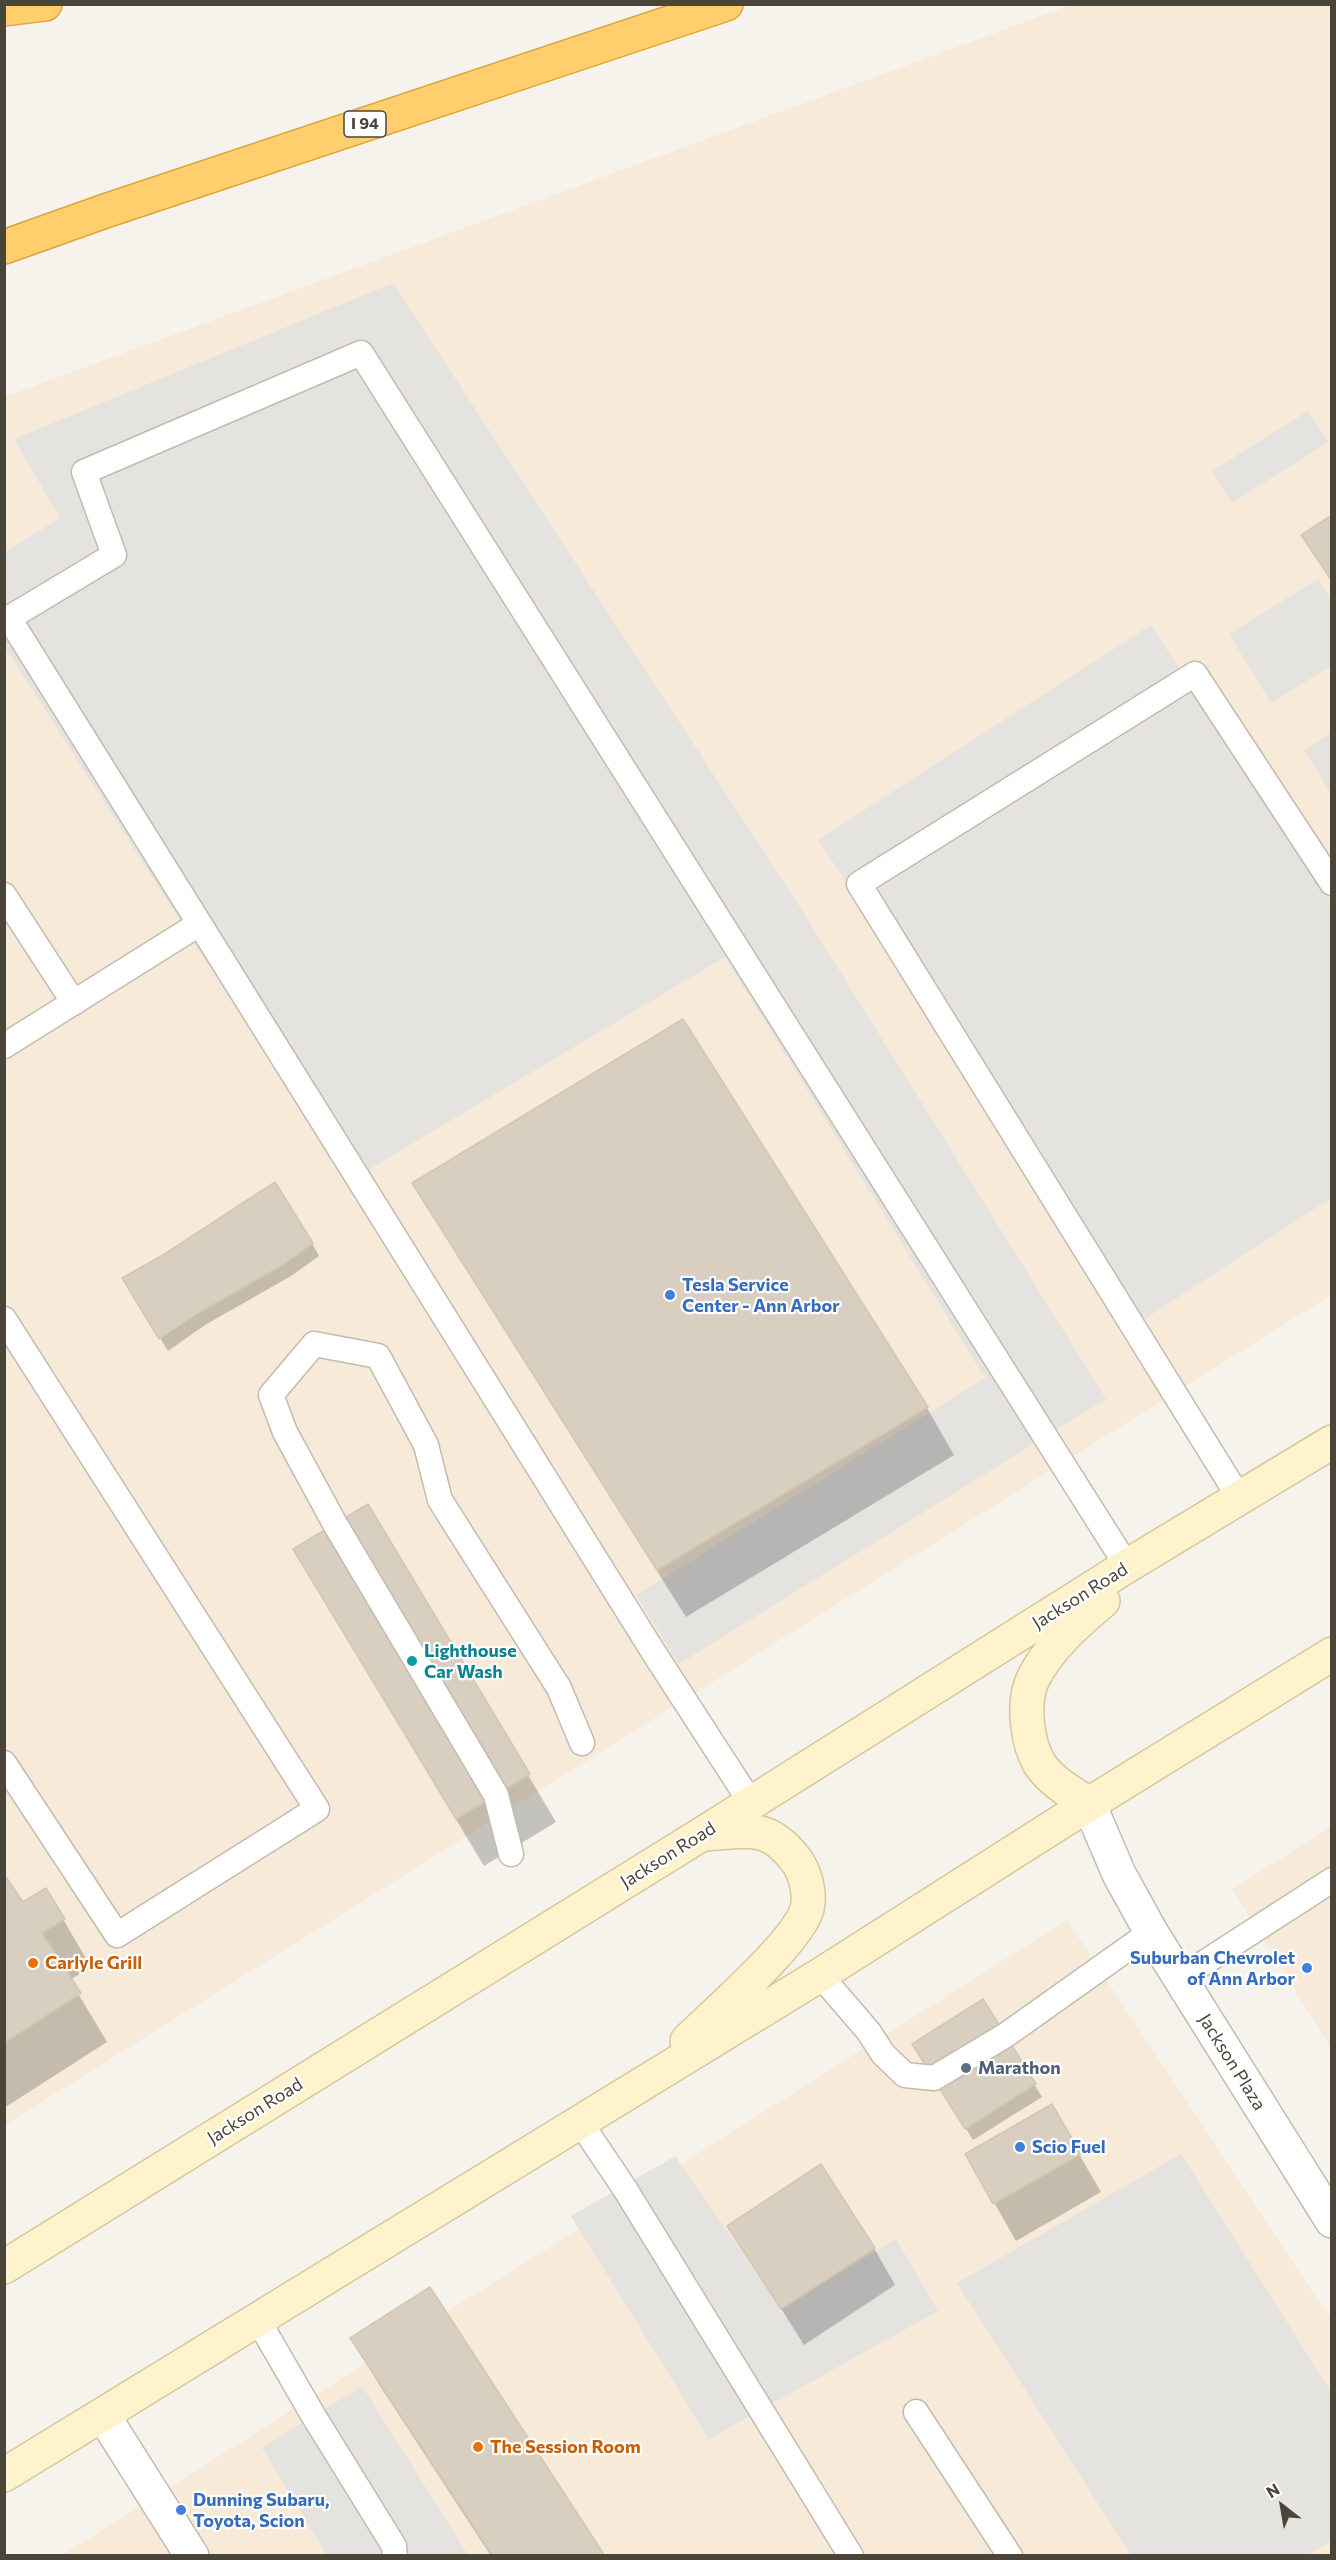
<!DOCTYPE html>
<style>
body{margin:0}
#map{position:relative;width:1336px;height:2560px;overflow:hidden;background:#f6f3ec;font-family:Commissioner,sans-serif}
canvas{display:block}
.frame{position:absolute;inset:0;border:6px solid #4b4439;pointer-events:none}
.north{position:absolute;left:1252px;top:2476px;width:60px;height:60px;-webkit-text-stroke:4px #fff;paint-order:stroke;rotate:329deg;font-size:16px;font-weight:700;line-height:24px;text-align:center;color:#4b4439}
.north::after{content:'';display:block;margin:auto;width:21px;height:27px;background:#4b4439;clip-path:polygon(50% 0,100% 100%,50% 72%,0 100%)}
</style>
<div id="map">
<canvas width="1336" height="2560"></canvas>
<div class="frame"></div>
<div class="north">N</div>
</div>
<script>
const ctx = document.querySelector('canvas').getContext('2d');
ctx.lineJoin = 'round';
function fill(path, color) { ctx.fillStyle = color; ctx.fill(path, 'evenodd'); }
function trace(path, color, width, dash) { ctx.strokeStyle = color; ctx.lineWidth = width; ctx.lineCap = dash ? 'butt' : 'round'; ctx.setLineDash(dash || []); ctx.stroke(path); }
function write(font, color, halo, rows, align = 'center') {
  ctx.font = font + ' Commissioner,sans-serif'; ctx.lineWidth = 4.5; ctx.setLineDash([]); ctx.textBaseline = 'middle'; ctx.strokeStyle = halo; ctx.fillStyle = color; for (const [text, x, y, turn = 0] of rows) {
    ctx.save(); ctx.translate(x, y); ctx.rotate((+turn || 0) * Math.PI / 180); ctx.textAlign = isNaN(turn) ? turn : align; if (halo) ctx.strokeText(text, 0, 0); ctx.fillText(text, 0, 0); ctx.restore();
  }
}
fill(new Path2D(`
 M1071,5H1331V1295L5,2125L4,397Z
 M1331,1827V2048L1232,1889Z
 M1067,1920L1331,2320V2555L61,2556Z`), '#f7ead8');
fill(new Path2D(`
 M393,283L801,909L1106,1399L679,1664L636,1595L985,1378L725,957L378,1164L349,1185L5,647V552L60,518L14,439Z
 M1308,411L1328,442L1232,503L1212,471Z
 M1318,579L1331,600V666L1271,703L1229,634Z
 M1151,625L1331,903V1198L1132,1327L978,1075L818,840Z
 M1331,733V793L1304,750Z
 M1181,2154L1331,2392V2541L1307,2555H1131L957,2283Z
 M675,2156L781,2309L896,2239L938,2311L709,2439L571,2216Z
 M362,2386L468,2555H327L262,2448Z`), '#e5e3e0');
fill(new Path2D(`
 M1332,517V583L1303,535Z
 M682,1021L927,1408L954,1455L686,1617L442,1231L415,1183Z
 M312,1243L319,1256L291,1276L205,1325L168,1351L131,1291L164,1256Z
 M367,1506L556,1822L484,1866L322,1596Z
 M4,1876L22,1904L63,1919L91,1967L70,1980L107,2042L4,2108Z
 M983,2001L1042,2097L973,2140L921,2057Z
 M1051,2106L1101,2192L1016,2241L967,2155Z
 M729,2226L874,2248L895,2285L804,2345Z
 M352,2339L603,2556H491L380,2386Z`), '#0003');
const building = new Path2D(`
 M1332,515V581L1301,535Z
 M683,1019L928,1407L657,1570L412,1183Z
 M275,1182L313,1243L284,1264L198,1313L159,1339L122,1278L163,1255Z
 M368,1504L530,1774L456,1819L293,1549Z
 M4,1874L23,1902L46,1888L65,1919L42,1933L81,1993L4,2043Z
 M983,1999L1036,2084L965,2129L912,2044Z
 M1052,2104L1081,2154L993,2204L965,2154Z
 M821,2164L875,2248L781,2309L727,2226Z
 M430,2287L605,2556H493L350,2338Z`);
fill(building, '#d8cfc1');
trace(building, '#d3c7b4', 1.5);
const lane = new Path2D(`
 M4,895L74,1003
 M4,1046L199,924
 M4,1319L317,1809L117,1935L4,1763
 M1240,1499L859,884L1195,674L1332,883
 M751,1803L654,1653L9,618L114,555L84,472L361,353L1127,1566
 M511,1854L496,1795L335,1524L285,1432L271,1395L314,1344L378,1356L426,1445L440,1500L559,1688L582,1743
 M820,1975L869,2032L883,2054L905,2075L934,2078L1006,2035L1151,1932
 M1179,1979L1332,1880
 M580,2122L625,2189L851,2556
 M258,2320L313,2415L394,2546L395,2556
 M916,2412L1010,2556`);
const street = new Path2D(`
 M1089,1804L1119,1874L1151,1932L1332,2221
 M103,2415L192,2556`);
const secondary = new Path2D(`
 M1089,1804C1072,1793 1050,1781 1039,1763C1027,1742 1022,1702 1033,1679C1048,1648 1078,1622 1103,1601
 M687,2041C715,2013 797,1943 807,1909C811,1894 805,1872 796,1860C768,1823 747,1831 706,1834
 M4,2267L702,1834L1127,1566L1332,1442
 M4,2475L820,1975L1089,1804L1332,1654`);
const highway = new Path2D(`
 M4,9L45,4
 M4,247L108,210L726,4`);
trace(lane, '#c2bbae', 27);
trace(street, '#c2bbae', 36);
trace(secondary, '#d6c79b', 36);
trace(highway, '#e0a43c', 36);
trace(lane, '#fff', 24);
trace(street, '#fff', 33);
trace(secondary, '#fff3cd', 33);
trace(highway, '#ffcf6e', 33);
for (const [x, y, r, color] of [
 [670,1295,6,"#3f7fe0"],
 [412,1661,6,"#0f9aa8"],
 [33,1963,6,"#e8710a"],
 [1307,1968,6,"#3f7fe0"],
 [966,2068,6,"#5c6f8a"],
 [1020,2147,6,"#3f7fe0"],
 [478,2447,6,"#e8710a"],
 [181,2510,6,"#3f7fe0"]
]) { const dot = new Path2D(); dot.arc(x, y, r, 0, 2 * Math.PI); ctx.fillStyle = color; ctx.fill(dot); trace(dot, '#fff', 2); }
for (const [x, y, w] of [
 [365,124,42]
]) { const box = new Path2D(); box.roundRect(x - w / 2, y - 13, w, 26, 4.5); ctx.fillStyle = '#fff'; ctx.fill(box); trace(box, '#4b4439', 1.5); }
write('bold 16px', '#4b4439', null, [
 ["I 94",365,124]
]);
write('bold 18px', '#366cbe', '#fff', [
 ["Tesla Service",682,1285],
 ["Center - Ann Arbor",682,1306],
 ["Suburban Chevrolet",1295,1958,"right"],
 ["of Ann Arbor",1295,1979,"right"],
 ["Scio Fuel",1032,2147],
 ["Dunning Subaru,",193,2500],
 ["Toyota, Scion",193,2521]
], 'left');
write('18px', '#4b4439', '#fff', [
 ["Jackson Road",1080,1596,-32],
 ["Jackson Road",668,1855,-32],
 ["Jackson Plaza",1232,2062,58],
 ["Jackson Road",255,2111,-32]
]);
write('bold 18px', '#0d838f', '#fff', [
 ["Lighthouse",424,1651],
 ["Car Wash",424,1672]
], 'left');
write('bold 18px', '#c56008', '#fff', [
 ["Carlyle Grill",45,1963],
 ["The Session Room",490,2447]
], 'left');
write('bold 18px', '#4e5e75', '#fff', [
 ["Marathon",978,2068]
], 'left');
</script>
